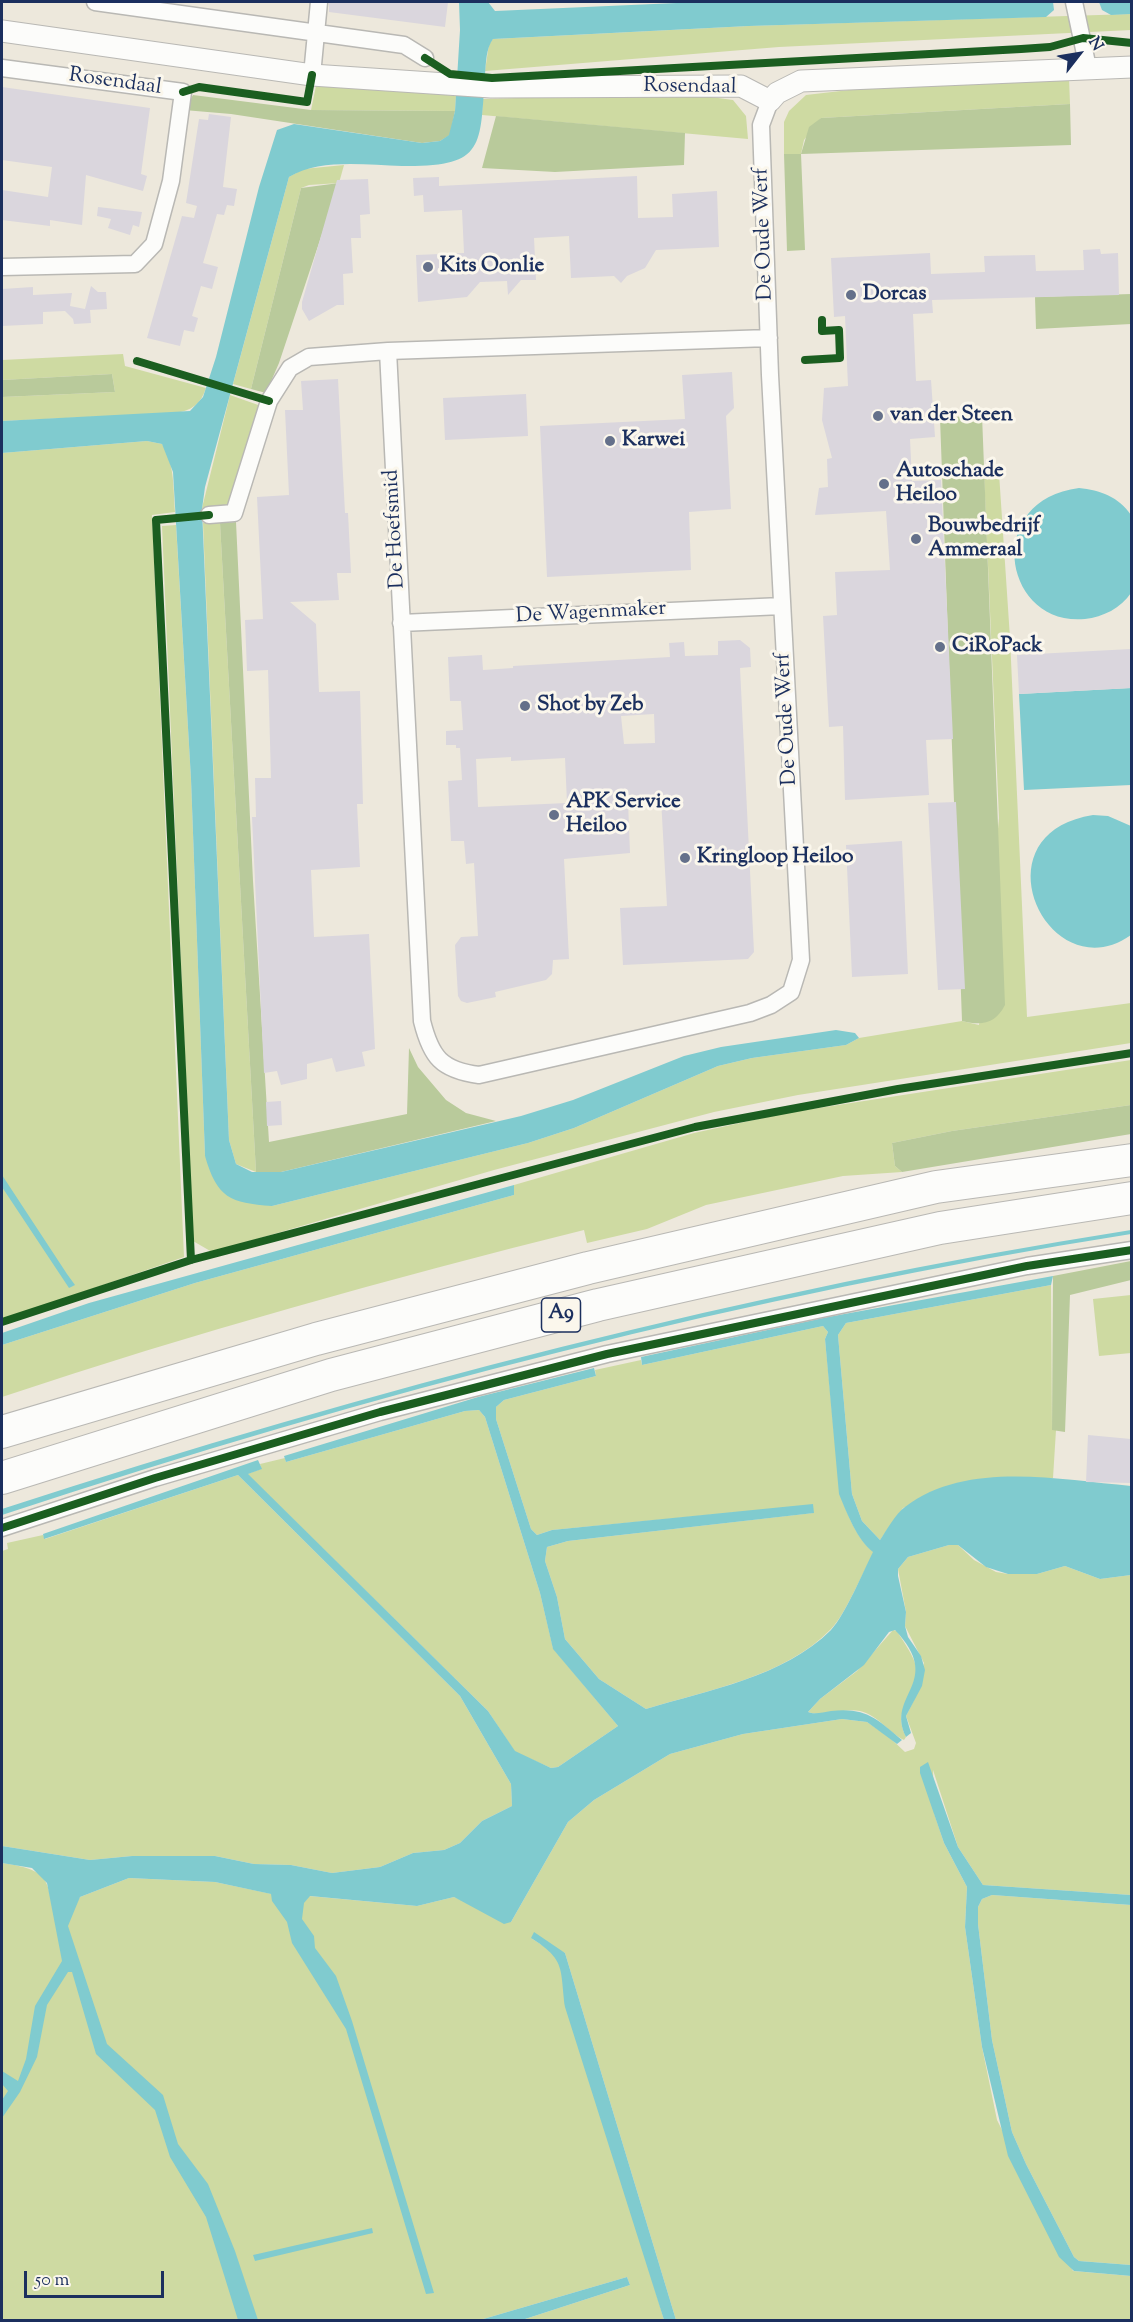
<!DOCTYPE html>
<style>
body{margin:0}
#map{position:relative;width:1133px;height:2322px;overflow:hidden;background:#ede8dc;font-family:"Sorts Mill Goudy",serif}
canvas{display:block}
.frame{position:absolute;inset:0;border:3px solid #1b2f5e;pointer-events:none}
.north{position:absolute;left:1049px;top:24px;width:60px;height:60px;-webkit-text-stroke:4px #fbf7ec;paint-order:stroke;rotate:59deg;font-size:16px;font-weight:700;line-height:24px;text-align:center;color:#1b2f5e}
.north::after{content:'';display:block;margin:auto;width:21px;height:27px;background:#1b2f5e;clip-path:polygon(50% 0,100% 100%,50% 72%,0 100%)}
.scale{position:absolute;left:24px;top:2271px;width:140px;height:27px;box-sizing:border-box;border:3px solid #1b2f5e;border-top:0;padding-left:8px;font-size:18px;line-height:21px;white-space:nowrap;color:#1b2f5e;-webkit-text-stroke:4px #fbf7ec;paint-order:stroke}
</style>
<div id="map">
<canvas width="1133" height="2322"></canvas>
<div class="frame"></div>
<div class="north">N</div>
<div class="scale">50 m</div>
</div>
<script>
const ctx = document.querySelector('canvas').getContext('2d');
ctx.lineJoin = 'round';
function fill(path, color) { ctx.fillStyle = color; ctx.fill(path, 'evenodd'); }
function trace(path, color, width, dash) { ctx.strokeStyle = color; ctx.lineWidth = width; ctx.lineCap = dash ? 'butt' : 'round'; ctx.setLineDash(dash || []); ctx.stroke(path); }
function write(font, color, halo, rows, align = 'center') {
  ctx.font = font + ' "Sorts Mill Goudy",serif'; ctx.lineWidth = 6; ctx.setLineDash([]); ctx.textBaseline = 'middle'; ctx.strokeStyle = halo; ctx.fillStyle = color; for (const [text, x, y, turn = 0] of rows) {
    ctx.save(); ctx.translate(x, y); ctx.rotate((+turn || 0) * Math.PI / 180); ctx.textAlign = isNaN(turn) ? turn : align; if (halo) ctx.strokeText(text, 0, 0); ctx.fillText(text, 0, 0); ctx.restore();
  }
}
fill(new Path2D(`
 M1131,14V30L779,47L485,71L489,44L493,39L749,26Z
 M1069,77L1070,104L821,118L804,140L801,154H784V122L789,111L806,95L893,85Z
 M317,81L456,96L455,111L311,110Z
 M681,93L733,100L746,116L748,139L482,115L483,99Z
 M344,165L339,183L309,185L301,188L251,389L233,384L289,177L303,169Z
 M123,354L125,366L206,388C201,404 191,411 175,413L2,421V397L115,392L112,374L2,380V360Z
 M230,395L261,406L229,505L202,508Z
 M147,441L162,444C175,464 173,488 175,512L152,515L184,1257L2,1320V453Z
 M984,473H999L1010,638L1027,1017L1131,1003V1043L798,1095L714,1112L494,1170L212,1252L193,1241L162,526L176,525L191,779L205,1156L272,1206L528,1143L574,1128L718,1066L752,1058L846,1045L859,1038L962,1021L979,1025L999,818Z
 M203,523H220L256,1172L236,1164L229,1140Z
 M1131,1060V1105L952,1131L892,1143L895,1166L902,1172L843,1176L706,1205L647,1229L587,1243L584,1230C388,1279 193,1333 2,1397V1345L195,1283L514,1195V1185L694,1133L786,1113Z
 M1051,1285L1052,1429L1056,1430L1053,1478H990L903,1508L880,1540L862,1521L852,1494L838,1335L846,1323Z
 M1131,1295V1353L1099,1356L1093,1299Z
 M823,1326L828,1332L825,1339L840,1494C847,1513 857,1540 874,1552C863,1572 845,1615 831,1629C785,1677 707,1690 646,1709L599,1679L565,1639L557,1597L545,1561L547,1547L568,1541L813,1513V1505L552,1530L537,1535L531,1529L496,1419V1407L504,1400L596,1376L595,1370L641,1360L642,1365Z
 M479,1410L485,1417L540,1593L553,1648L618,1726L558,1767L551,1768L515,1752L488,1711L247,1474L261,1469L260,1464L285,1458L286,1462L465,1411Z
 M238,1475L460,1696L511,1784L512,1806L482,1821L460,1843L444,1850L413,1853L380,1867L332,1873L291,1865L254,1864L215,1856H132L90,1860L2,1846V1551L8,1549L7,1543L43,1535L45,1539Z
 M949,1545H958L974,1560L996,1572L1008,1574H1037L1065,1566L1100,1579L1131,1575V1895L983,1885L958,1847L933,1770L934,1813L944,1843L967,1887L965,1927L982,2047L997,2120L1073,2271L1131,2276V2320H676L565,1953L531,1938L548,1949L558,1959L664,2320H522L630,2285L627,2277L480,2320H2V1863C57,1871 44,1882 58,1928L80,1897L129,1878L215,1882L305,1901L309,1896L417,1906L454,1897L511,1922L568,1822L594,1800L670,1754L743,1734L842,1719L867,1722L889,1737L905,1752L914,1749L916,1743L906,1716L914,1700L924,1663L905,1626L906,1612L898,1569L908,1557Z
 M893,1630L897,1631C904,1643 914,1655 917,1670C921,1696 890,1705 906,1737L904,1740C888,1732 879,1716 860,1711C843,1708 822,1717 808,1712L820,1699L857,1671Z
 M992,1895L1131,1905V2265L1079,2261L1074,2257L1026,2164L1012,2132L992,2040L978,1924V1907L982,1899Z`), '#cedaa2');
fill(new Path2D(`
 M193,95L311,110L455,111L450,135L440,141L422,143L231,114L184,110Z
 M1070,104L1071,145L801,154L805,250L787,251L784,154H801L809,127L821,118Z
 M496,116L685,133L684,165L555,172L482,168Z
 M339,183L279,363L266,393L251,389L301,188Z
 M1131,294V324L1036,329L1035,297Z
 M112,374L115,392L2,397V380Z
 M982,415L1005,1005C995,1024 982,1026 962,1021L940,418Z
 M236,522L253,881L269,1142L407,1114L409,1048L418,1067L446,1100L466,1113L496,1121L281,1172H256L220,523Z
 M1131,1105V1134L902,1172L895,1166L892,1143L952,1131Z
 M1131,1261V1280L1070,1295L1065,1432L1052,1430L1053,1276Z`), '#b9ca9b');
fill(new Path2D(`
 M459,2H488L495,11L699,2H1053L1054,10L1046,17L749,26L493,39C486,48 486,63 485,74C480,148 485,167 402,166C366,165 320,158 289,177L205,487L202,509L229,1140L236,1164L252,1172H281L521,1116L573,1100L684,1056L721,1047L836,1030L855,1033L859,1038L846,1045L752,1058L718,1066L574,1128L528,1143L272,1206C230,1203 217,1198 205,1156L191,779L173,472L162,444L147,441L2,453V421L190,411L203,397L216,357L259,187L277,130L294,124L422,143L440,141L449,135L455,111L460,30Z
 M1099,2H1131V14L1111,15L1102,10Z
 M1079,488C1100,490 1119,497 1131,515V593C1121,608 1103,617 1085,619C1003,627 982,500 1079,488Z
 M1131,688V785L1024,790L1019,694Z
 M1093,815L1108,816L1131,826V935C1049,993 973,834 1093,815Z
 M2,1175L67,1274L75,1285L69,1288L2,1187Z
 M514,1185V1195L195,1283L2,1345V1333L89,1303Z
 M1131,1230V1234C748,1295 370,1393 2,1515V1509C371,1389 748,1290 1131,1230Z
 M1053,1276L1051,1285L846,1323L838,1335L852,1494L862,1521L880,1540C887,1530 895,1514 905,1507C967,1460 1059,1480 1131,1486V1575L1100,1579L1065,1566L1037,1574H1008L986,1567L958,1545H949L908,1557L898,1569V1576L906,1612L905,1626L908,1637L921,1656L925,1670L922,1686L906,1716L911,1733L906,1737C885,1694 945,1683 895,1630L889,1632L864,1665L820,1699L808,1712C815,1715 823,1712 831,1711C866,1707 877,1719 902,1740L897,1744L867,1722L842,1719L743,1734L670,1754L594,1800L568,1822L511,1922L504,1924L454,1897L417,1906L310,1896L304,1903L302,1919L314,1936L315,1948L336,1976L352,2021L434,2293L426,2294L346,2029L292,1943L287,1922L272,1901L271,1894L215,1882L129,1878L80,1897L68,1926L107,2044L163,2095L178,2144L208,2184L235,2251L258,2320H238L206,2217L170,2157L155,2110L96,2054L72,1972H68L47,2005L37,2057L20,2092L2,2118V2100L8,2091L2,2084V2071L18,2081L26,2059L35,2006L62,1961L47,1883L32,1868L2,1863V1846L90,1860L132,1856H215L254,1864L291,1865L332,1873L380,1867L413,1853L444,1850L460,1843L482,1821L512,1806L511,1784L460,1696L238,1475L44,1539L43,1534L258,1460L262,1469L248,1474L488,1711L515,1751L551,1768L558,1767L618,1726L553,1649L540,1593L485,1417L479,1410L465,1411L286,1462L284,1456L478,1397L594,1368L596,1376L504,1400L496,1407V1419L531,1529L537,1535L552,1530L813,1504L814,1513L568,1541L547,1547L545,1561L557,1597L565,1639L599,1679L646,1709C708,1690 784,1677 831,1630C845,1615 863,1572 873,1552C857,1540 847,1513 839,1494L825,1339L828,1332L823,1326L642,1365L641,1357L828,1317Z
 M928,1762L958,1847L983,1885L1131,1895V1905L992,1895L982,1899L978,1907V1924L992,2040L1012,2132L1026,2164L1074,2257L1079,2261L1131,2265V2276L1074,2271L1059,2257L1008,2156L982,2047L965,1927L967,1887L944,1843L920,1773V1767Z
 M534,1932L565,1953L676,2320H664L565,2007C560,1968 566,1960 531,1938Z
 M372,2228L373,2233L255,2261L253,2255Z
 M627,2277L630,2285L522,2320H480Z`), '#80cbcf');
fill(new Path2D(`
 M329,2H448L445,27L329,12Z
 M2,87L150,108L141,174L147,176L143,191L86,175L82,225L50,220V226L2,220V190L48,197L52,167L2,160Z
 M209,114L231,117L223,187L237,189L234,206L227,205L224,215L217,214L203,263L218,267L212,289L201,286L192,316L198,318L194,332L184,330L180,346L147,338L182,216L194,218L197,206L186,203L199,119L208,120Z
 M637,176L638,218L673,217L672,194L717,191L719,247L656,250L645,268L627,276L621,283L614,276L571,278L569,236L534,238L536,280H521L508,295L507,281L480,282L467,297L418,302L416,255L464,253L462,210L424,212L423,195L414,196L413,178L439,177V186Z
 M368,179L370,214L360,215L361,238H351L353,273L343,274L344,305H337L309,321L302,309V302L337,180Z
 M98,207L142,212L139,227L133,225L130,235L108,228L111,219L97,216Z
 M1100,249L1101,254L1118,253L1119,295L932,300L933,313L913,314L916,381L931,380L935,437L910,439L912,481L941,480L953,739L926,740L929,795L845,800L843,726L829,727L823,616L837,615L835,572L890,570L886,511L815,515L819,488L828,487L827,459L832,458L822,420L824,388L848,386L845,316L834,317L831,258L930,253L931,274L985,272L984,256L1035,255L1036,271L1084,270L1083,250Z
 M91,286L98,292H106L107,309L90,310L91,323L74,324L73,319L65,311L43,312V324L2,326V289L33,287V295L72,293L70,306L85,309Z
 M732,372L734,408L726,416L731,509L689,512L691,570L547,577L540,426L685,419L682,375Z
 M338,379L345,513H348L351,573H337L339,600L290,602L316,624L319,692L360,691L363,804H357L360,867L311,870L314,937L369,934L375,1049L362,1052L365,1066L336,1072L332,1058L307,1064V1079L281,1085L277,1071L264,1073L252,817H256L255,778H271L268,670L247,671L245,620L263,619L257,497L289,495L285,410H303L301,381Z
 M526,394L528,436L445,440L443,398Z
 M740,640L750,648L751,667L740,668L754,952L748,959L623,965L620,908L667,906L661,799L628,801L630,853L564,859L569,959L553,960L552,974L546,980L495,992L496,997L467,1003L461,1001L458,996L455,945L461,937L478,936L474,863L466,864L464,841H451L448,781L462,780L460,748H456V745H446V731L463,730L461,701H450L448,657L482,655L483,670L513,668V666L670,657L669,643L684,642L685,656L718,655V641ZM654,714L655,743L624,744L621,716ZM511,757V761L565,758L567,803L478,807L476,759Z
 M1131,649V688L1019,694L1017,655Z
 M956,802L965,989L938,990L928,803Z
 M902,841L908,974L852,977L846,845Z
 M281,1101L282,1125L267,1126L266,1102Z
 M1088,1435L1131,1439V1483L1086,1482Z`), '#dad6dd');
const minor = new Path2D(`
 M95,2L404,45L425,58
 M1074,2L1088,68
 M2,68L183,92L171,181L154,244L135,264L2,267
 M312,75L319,2
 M388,351L422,1021C431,1057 441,1070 479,1075L750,1013L771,1005L791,992L801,960L770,375L761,125L770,101
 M209,515L234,513L269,401L290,368L309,357L388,351L769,338
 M401,623L782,606
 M2,1528L155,1478L380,1412L607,1354L1027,1266L1132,1250`);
const tertiary = new Path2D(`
 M2,31L312,75L491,87L741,86L770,101L777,93L801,81L1132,67`);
const motorway = new Path2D(`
 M2,1432L316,1339L588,1268L936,1187L1132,1160
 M2,1478L331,1375L598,1305L940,1228L1132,1198`);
trace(minor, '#b9b8b4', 19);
trace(tertiary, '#b9b8b4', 23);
trace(motorway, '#b9b8b4', 34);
trace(minor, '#fcfcfa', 16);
trace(tertiary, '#fcfcfa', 21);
trace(motorway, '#fcfcfa', 32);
trace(new Path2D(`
 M425,58L450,74L492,78L1021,49L1050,47L1083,38L1132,43
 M183,92L199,87L307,102L312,75
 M805,360L840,358L839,330L822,331V320
 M137,361L269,401
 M191,1260L156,520L209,515
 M2,1322L191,1260L695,1127L898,1089L1132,1053
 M2,1528L155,1478L380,1412L607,1354L1027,1266L1132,1250`), '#1b5e20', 8);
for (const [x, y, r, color] of [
 [428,267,6,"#64708a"],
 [851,295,6,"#64708a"],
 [878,416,6,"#64708a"],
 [610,441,6,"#64708a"],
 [884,484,6,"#64708a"],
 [916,539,6,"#64708a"],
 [940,647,6,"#64708a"],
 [525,706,6,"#64708a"],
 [554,815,6,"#64708a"],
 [685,858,6,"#64708a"]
]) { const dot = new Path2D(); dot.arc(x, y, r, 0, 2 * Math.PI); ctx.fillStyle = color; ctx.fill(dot); trace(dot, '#fbf7ec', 2); }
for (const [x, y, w] of [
 [561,1315,39]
]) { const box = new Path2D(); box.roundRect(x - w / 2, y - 17, w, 34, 4.5); ctx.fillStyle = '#fbf7ec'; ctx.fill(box); trace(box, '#1b2f5e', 1.5); }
write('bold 20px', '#1b2f5e', null, [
 ["A9",561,1315]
]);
write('21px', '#1b2f5e', '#fbf7ec', [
 ["Rosendaal",115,83,8],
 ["Rosendaal",690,88,1],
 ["De Oude Werf",765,234,-92],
 ["De Hoefsmid",396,529,-93],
 ["De Wagenmaker",591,614,-3],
 ["De Oude Werf",788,719,-93]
]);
write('bold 21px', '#1b2f5e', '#fbf7ec', [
 ["Kits Oonlie",440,267],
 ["Dorcas",863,295],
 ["van der Steen",890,416],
 ["Karwei",622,441],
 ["Autoschade",896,472],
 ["Heiloo",896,496],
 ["Bouwbedrijf",928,527],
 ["Ammeraal",928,551],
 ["CiRoPack",952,647],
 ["Shot by Zeb",537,706],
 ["APK Service",566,803],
 ["Heiloo",566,827],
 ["Kringloop Heiloo",697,858]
], 'left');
</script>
